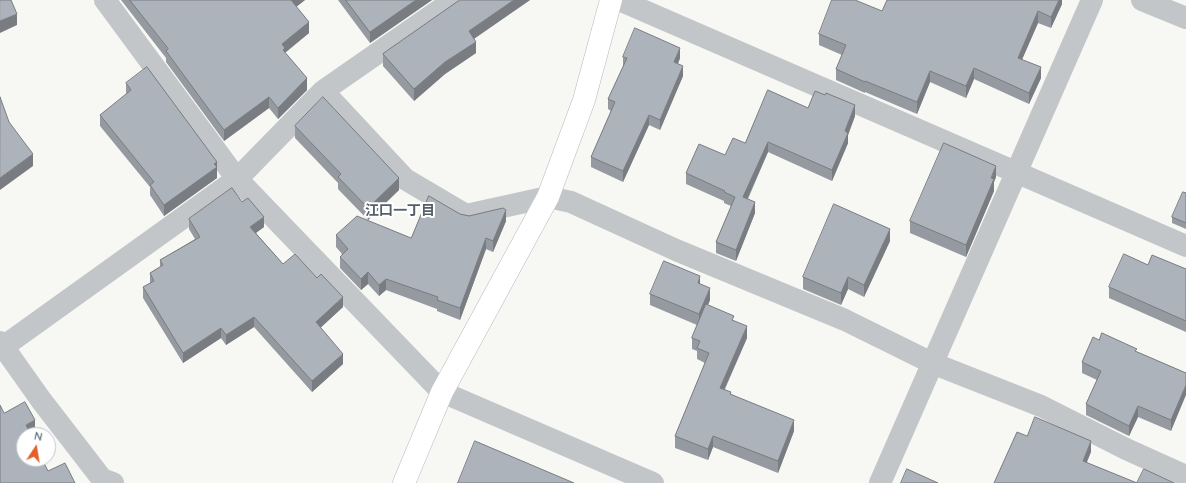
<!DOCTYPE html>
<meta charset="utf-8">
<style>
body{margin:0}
#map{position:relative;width:1186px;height:483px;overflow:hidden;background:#f7f7f4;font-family:Quicksand,sans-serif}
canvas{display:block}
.north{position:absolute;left:16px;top:427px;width:40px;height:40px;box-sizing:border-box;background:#fff;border:1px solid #c2c8ce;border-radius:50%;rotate:12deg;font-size:11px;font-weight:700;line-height:16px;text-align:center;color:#667585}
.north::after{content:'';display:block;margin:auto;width:14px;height:18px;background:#e26029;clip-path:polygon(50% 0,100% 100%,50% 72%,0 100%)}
</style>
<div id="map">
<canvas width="1186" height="483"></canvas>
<div class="north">N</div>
</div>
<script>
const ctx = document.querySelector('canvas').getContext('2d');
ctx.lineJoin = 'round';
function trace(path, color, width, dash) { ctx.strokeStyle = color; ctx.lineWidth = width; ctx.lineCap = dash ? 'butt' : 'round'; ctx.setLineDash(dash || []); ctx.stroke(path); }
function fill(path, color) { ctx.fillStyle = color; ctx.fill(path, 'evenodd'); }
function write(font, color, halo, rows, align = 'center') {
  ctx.font = font + ' Quicksand,"Noto Sans JP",sans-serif'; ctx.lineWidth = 4; ctx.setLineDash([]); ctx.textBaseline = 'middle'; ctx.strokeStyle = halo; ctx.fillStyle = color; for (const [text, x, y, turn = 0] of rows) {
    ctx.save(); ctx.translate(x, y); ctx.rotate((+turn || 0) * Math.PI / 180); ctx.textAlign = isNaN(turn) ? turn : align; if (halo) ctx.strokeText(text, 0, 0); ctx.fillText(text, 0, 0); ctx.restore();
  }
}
const secondary = new Path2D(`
 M404,483L442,392L548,197L584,100L611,0`);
trace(secondary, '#b6bbc0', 23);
trace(new Path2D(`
 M105,0L237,179L442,392L653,483
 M619,0L1186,246
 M1142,0L1186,18
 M323,91L405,179L466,215L548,197L571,202L676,250L845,320L932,363L1041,406L1126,449L1186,476
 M0,342L41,400L102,479L113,483
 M0,349L237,179L323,91L454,0
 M880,483L1092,0`), '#c2c6c9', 22);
trace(secondary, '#fff', 22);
fill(new Path2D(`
 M121,0H305L296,7L309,33L285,52L307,90L278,119L269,108L224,141L166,62V58Z
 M338,0H432L370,43Z
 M460,0H530L474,39L476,53L445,74L414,101L383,66V54Z
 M1062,0V4L1051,28L1038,23L1022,59L1041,78L1029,104L974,79L966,98L930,82L917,114L865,92V93L836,80V69L842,55L819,45V34L882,11Z
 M623,57L680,58L678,64L683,76L660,130L649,125L623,182L591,167V157L611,111L608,109V99L623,67Z
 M126,83L217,162V178L164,216L150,195V187L100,126V115L126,95Z
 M808,108L855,116L848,135V143L832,181L768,152L748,199L755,213L736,261L716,253V242L731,206L724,203V201L686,184V173L725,155Z
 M295,126L399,190L368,220L338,189V183L295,138Z
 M996,177L994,182V191L966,257L910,233V221Z
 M1186,193V229L1172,223V217Z
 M242,202L264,227L256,233L283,264L343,307L320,328L343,364L312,392L254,327L226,345L221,338L183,363L143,298V287L150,284V273L160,267V260L195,239L189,229V219Z
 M460,214L506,221L493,252L486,249L460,320L437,311V309L386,290L379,296L368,284L361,290L340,268V257L342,254L336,247V235L411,238Z
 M890,241L864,297L848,289L841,305L803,289V277Z
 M1148,265L1186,269V332L1109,298V287Z
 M700,284L710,300L708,305L734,321L747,338L725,389L731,394L794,431L778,473L713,447L708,460L675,448V436L705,363L697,359V351L692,349V338L697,325L650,305V294Z
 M1099,340L1137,352L1186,373L1171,431L1138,417L1129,436L1086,415V404L1097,380L1082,373V362Z`), '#959aa0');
fill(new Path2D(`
 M291,0H305L291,11Z
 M416,0H432L370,43V32Z
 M514,0H530L469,42V31Z
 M1059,0H1062V4L1051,28V17Z
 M1038,11V23L1018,69V58Z
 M17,14V25L0,33V21Z
 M309,22V33L285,53V60L282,44Z
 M476,42V53L445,74L414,101V89L445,62Z
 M680,48V58L674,73V62Z
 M683,66V76L660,130V120Z
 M1041,67V78L1029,104V93Z
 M974,68V79L966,98V86Z
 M930,71V82L917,114V102Z
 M307,78V90L278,119V108Z
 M269,97V108L224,141V130Z
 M855,105V116L848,135V143L832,181V170L845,131Z
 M649,115V125L623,182V171Z
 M768,142V152L743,208V197Z
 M33,154V166L0,190V178Z
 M217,162V178L164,216V205Z
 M996,166V177L994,182V191L966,257V245Z
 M399,178V190L368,220V208Z
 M755,202V213L736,261V250Z
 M506,210V221L493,252V241Z
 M264,217V227L250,237V227Z
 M890,229V241L864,297V285Z
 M486,238V249L460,320V308Z
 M368,272V284L361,290V279Z
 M700,276V287L698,283Z
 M848,277V289L841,305V293Z
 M386,279V290L379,296V285Z
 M710,288V300L699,326V314Z
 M343,297V307L316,332V322Z
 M254,317V327L226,345V335Z
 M747,326V338L720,399V388Z
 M221,328V338L183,363V353Z
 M343,354V364L312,392V381Z
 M1186,385V395L1171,431V420Z
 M1138,406V417L1129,436V426Z
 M35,420V430L26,435V425Z
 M794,420V431L778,473V461Z
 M713,436V447L708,460V449Z
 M1091,441V452L1083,472V461Z`), '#797d82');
const building = new Path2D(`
 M0,0H11L17,14L0,21Z
 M130,0H291L309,22L282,44L285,48L283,50L307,78L278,108L269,97L224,130L166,51L168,49Z
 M346,0H416L370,32Z
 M460,0H514L469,31L476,42L445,62L414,89L383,54Z
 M832,0H855L882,11L887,0H1059L1051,17L1038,11L1018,58L1041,67L1029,93L974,68L966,86L930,71L917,102L865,81V82L836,69L846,45L819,34Z
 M635,28L680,48L674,62L683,66L660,120L649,115L623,171L591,157L615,102L608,99L627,58L623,57Z
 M147,67L217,162L214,164L217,167L164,205L150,185L154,182L100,115L131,90L126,83Z
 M768,90L808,108L815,91L825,95L826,93L855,105L845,131L848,133L832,170L768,142L743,197L755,202L736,250L716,242L735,197L724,192L725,191L686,173L699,144L725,155L733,138L745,143Z
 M0,97L9,122L33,154L0,178Z
 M323,97L399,178L368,208L338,177L341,174L295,126Z
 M944,143L996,166L991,178L994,179L966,245L910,221Z
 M232,188L242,202L248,198L264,217L250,227L283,264L295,254L317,278L321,274L343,297L316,322L343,354L312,381L254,317L226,335L221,328L183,353L143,287L154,281L150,273L163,265L160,260L200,237L189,219Z
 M1183,192L1186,193V223L1172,217Z
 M429,196L460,214L469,216L503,208L506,210L493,241L486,238L460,308L437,300L438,297L386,279L379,285L368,272L361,279L340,257L348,249L336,235L357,216L411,238Z
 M834,204L890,229L864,285L848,277L841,293L803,277Z
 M1124,254L1148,265L1152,255L1186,269V321L1109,287Z
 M664,261L700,276L698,283L710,288L699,314L650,294Z
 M706,304L734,316L732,320L747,326L720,388L731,392L730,394L794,420L778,461L713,436L708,449L675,436L709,353L697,348L700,341L692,338Z
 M1102,333L1137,349L1135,351L1186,373V385L1171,420L1138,406L1129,426L1086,404L1101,371L1082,362L1093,337L1099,340Z
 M25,402L35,420L26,425L31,435H24V459H42L48,471L65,463L75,483H0V405L4,413Z
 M1035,417L1091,441L1083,461L1137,483H994L1017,432L1027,436Z
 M475,441L574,483H458Z
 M907,469L938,483H901Z
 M1144,469L1174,483H1137Z`);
fill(building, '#adb3ba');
trace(building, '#797d82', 1);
write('bold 14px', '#545f6a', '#fff', [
 ["江口一丁目",400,211]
]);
</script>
